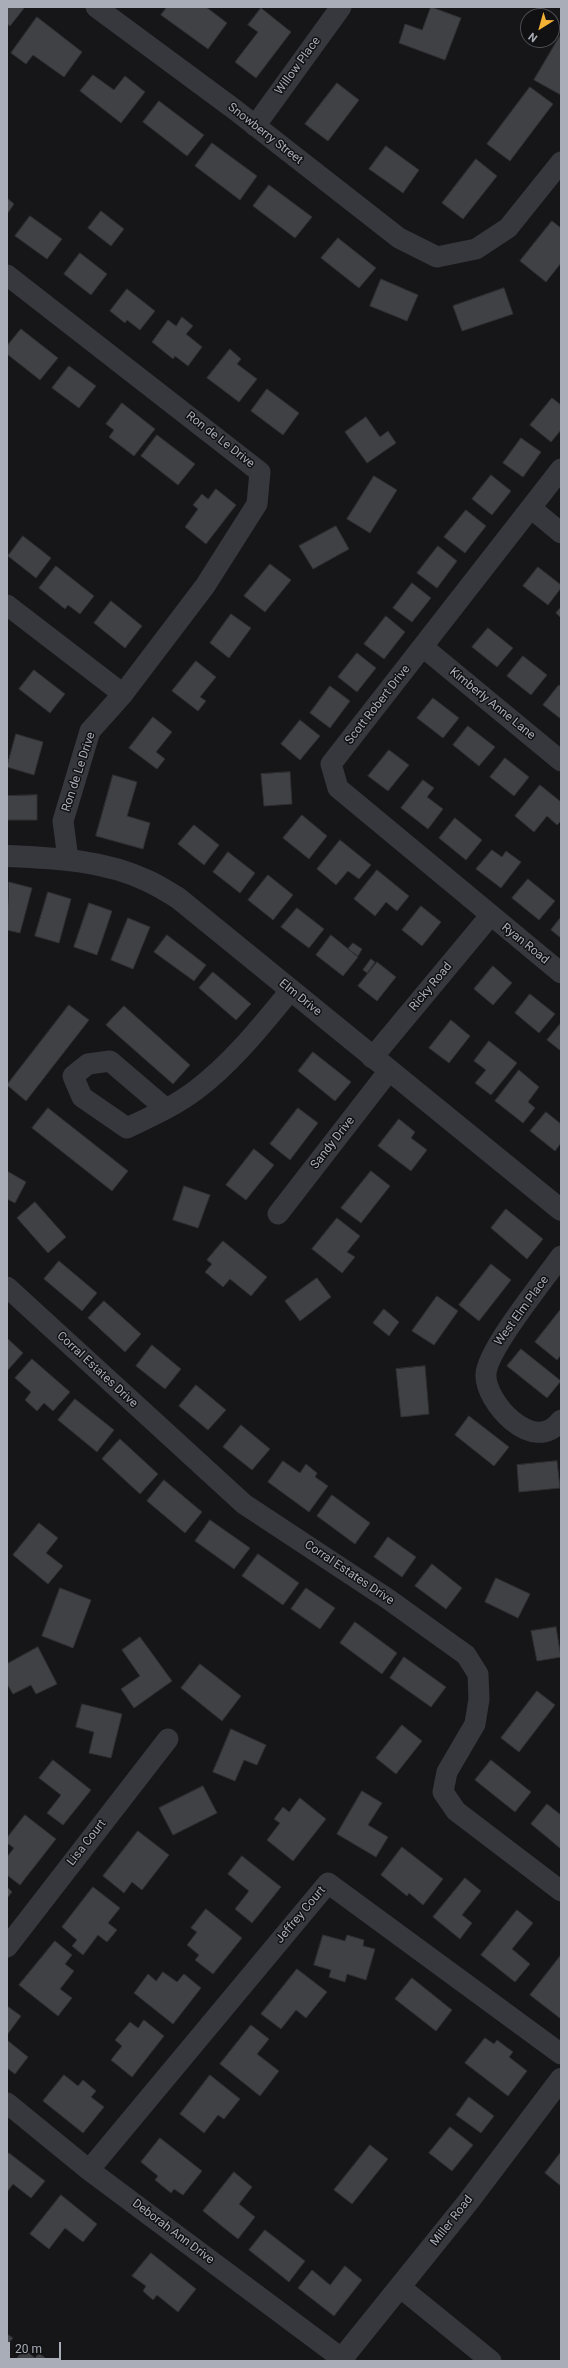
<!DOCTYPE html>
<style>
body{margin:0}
#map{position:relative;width:568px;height:2368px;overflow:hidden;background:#161618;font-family:Roboto,sans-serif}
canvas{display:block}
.frame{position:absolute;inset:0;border:8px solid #a8adb8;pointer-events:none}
.north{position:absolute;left:520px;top:8px;width:40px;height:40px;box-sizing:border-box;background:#111113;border:1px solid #4d4f55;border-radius:50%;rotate:217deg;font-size:11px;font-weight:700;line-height:16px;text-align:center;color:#a8adb8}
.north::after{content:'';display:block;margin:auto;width:14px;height:18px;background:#f2b134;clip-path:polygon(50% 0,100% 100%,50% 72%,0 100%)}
.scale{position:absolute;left:8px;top:2342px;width:53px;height:18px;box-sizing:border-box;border:2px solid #a8adb8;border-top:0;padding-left:5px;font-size:12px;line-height:14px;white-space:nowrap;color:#a8adb8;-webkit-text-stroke:3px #111113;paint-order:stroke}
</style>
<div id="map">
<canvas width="568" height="2368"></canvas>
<div class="frame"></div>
<div class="north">N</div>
<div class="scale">20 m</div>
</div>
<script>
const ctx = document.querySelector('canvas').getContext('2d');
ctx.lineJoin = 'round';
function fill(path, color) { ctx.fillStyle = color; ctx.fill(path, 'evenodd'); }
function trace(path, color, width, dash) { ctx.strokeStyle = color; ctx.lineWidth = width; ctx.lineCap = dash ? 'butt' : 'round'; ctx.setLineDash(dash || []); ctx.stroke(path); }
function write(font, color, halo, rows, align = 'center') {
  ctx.font = font + ' Roboto,sans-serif'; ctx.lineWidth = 3; ctx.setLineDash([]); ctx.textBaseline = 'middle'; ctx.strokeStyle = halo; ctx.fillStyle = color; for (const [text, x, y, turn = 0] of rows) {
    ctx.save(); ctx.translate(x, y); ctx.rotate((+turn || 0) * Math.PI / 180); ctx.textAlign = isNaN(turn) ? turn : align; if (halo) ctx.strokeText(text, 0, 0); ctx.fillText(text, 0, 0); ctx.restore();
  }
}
const building = new Path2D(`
 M7,7H25L10,26L7,24Z
 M167,7H206L227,23L208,49L161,15Z
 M431,7L461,18L445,60L399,43L405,24L422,30Z
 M261,8L291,32L256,78L235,62L258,32L248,25Z
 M37,17L82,52L64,77L33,55L26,64L11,53Z
 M561,34V95L534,80Z
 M93,75L114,90L125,76L145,92L121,123L80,91Z
 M337,83L359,100L328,141L305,124Z
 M530,87L553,104L510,161L487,144Z
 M159,101L204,135L187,156L143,122Z
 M212,143L257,176L240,200L195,166Z
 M386,146L419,170L403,193L369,169Z
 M476,159L497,176L463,219L442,203Z
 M269,185L312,217L295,238L253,206Z
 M7,198L14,204L7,214Z
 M101,211L124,229L111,246L88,228Z
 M30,216L62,239L47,259L15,236Z
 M552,221L561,228V263L546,282L520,261Z
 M338,238L376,268L359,288L321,258Z
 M80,253L107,274L91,295L64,274Z
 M381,279L418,295L407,321L370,306Z
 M504,288L513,314L462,331L453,306Z
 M127,289L155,311L140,330L127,320L125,323L110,311Z
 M182,317L193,326L186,334L202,347L188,366L175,356L173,359L152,342L168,320L176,326Z
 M21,329L58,358L40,380L7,354V346Z
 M230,349L241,359L237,364L257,379L239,402L207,378Z
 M69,366L96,386L79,408L52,388Z
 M267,389L299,413L283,435L251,411Z
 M552,398L561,405V430L551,442L530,425Z
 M122,403L155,429L134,456L109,437L114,430L106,424Z
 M366,417L380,437L388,431L396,443L367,463L345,432Z
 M157,435L195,464L178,485L141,456Z
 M521,438L541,452L523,477L503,463Z
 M491,475L511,491L492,515L472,499Z
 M374,476L397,490L370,533L347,519Z
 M216,489L236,505L206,544L185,527L198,509L193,505L202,494L208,499Z
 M466,510L486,526L465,553L444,537Z
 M336,526L349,549L313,569L299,546Z
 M23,536L51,558L36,578L8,556Z
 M438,546L457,561L437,588L417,573Z
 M270,564L291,580L265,612L244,596Z
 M56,566L94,596L80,614L68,605L65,609L39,588Z
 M538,567L561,585V588L548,605L523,586Z
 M412,583L431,598L412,622L393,608Z
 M111,601L142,626L125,648L94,623Z
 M561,607V618L556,613Z
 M231,614L251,628L229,658L210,643Z
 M386,616L405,632L384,659L364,644Z
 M488,628L513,648L497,667L472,647Z
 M357,653L376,668L357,692L338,677Z
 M523,656L547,675L531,695L507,676Z
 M196,661L216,677L200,697L206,701L198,711L172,691Z
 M34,670L65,694L50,713L19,689Z
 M559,685L561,687V719L543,705Z
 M330,686L350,701L330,728L310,713Z
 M433,698L459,718L443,738L417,718Z
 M153,717L172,732L156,752L165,759L157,769L129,748Z
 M300,720L320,736L300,760L281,744Z
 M468,726L495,747L479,766L453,745Z
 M16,734L43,742L34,775L7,767Z
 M389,750L409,765L388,791L368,776Z
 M505,758L529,777L514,796L490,777Z
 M290,772L292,804L264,806L261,774Z
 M113,775L137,782L127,816L150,823L143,849L96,836Z
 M423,780L434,788L427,797L443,809L428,829L401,808Z
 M540,785L561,802V821L557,825L547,816L534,832L515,816Z
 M37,795V820H7V796Z
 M302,815L327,836L309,859L283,838Z
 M455,818L482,840L466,860L439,838Z
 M194,825L219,845L204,865L178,844Z
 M340,840L371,865L359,879L348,871L336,885L317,869Z
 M492,850L502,857L506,851L521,862L501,888L476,869Z
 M228,852L255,873L240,893L213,872Z
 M377,870L409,896L397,911L386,902L375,916L354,899Z
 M268,875L293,895L273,920L248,900Z
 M528,879L555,901L539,920L512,898Z
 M9,882L32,888L20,933L7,930Z
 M48,892L71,899L59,943L35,936Z
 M89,903L112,911L97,955L74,947Z
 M421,906L441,922L422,946L402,930Z
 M297,908L324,929L309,948L281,927Z
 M561,917V938L551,930Z
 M128,918L150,927L133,969L111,960Z
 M167,935L206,965L194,981L154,952Z
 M331,935L358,957L343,976L316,955Z
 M353,943L362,949L358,956L348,949Z
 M371,959L375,962L367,973L363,970Z
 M377,962L396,977L377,1001L358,986Z
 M493,966L512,983L493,1005L474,989Z
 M213,972L251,1004L236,1020L199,988Z
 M530,994L555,1014L539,1033L515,1013Z
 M69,1005L89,1020L26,1101L7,1085Z
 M124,1006L190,1065L173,1084L106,1025Z
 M451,1020L470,1036L449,1063L429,1048Z
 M561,1023V1051L547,1040Z
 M489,1041L517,1063L491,1095L475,1083L486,1070L474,1061Z
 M313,1052L351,1082L335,1101L298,1071Z
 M519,1070L539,1087L528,1102L535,1108L523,1123L495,1101Z
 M48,1108L128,1171L112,1191L32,1128Z
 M298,1108L318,1123L290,1160L270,1144Z
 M546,1112L561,1124V1143L555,1151L530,1131Z
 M399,1119L415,1132L411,1138L427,1150L411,1171L378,1146Z
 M254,1149L274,1165L246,1200L226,1185Z
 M7,1171L26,1182L15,1203L7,1199Z
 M371,1171L390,1186L361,1223L341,1208Z
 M184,1186L210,1195L198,1228L173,1220Z
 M35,1202L66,1237L48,1253L17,1218Z
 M506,1209L543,1239L527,1259L491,1228Z
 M337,1218L360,1236L347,1252L355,1257L342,1273L312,1249Z
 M223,1241L267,1277L251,1296L230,1279L223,1287L205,1272L212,1264L207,1260Z
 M59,1261L97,1293L82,1311L44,1279Z
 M491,1264L511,1280L479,1321L459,1305Z
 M317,1278L331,1297L300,1321L285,1301Z
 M437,1296L458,1311L434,1345L412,1331Z
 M104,1301L141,1334L125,1352L88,1318Z
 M384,1309L399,1322L389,1336L373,1323Z
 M561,1309V1355L557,1360L535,1342Z
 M7,1338L23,1353L7,1371Z
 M152,1345L181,1369L165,1389L136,1366Z
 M521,1349L561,1381L547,1398L507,1366Z
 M32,1359L70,1392L53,1411L44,1403L37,1411L25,1400L31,1392L15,1378Z
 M425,1366L429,1414L401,1417L396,1369Z
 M196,1385L226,1410L208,1430L179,1406Z
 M75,1399L114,1430L97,1452L58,1420Z
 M469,1416L509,1447L494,1466L455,1435Z
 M241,1425L270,1449L252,1470L223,1447Z
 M120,1439L158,1474L140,1494L102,1459Z
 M283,1461L300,1473L306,1464L317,1473L315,1477L328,1486L309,1512L268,1482Z
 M557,1461L560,1488L519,1492L517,1465Z
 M164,1480L202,1512L185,1533L147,1501Z
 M332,1495L370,1523L355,1544L317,1516Z
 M210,1520L250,1548L234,1569L195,1541Z
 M39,1523L58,1538L46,1553L63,1566L48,1584L13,1555Z
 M388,1537L416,1557L402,1577L374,1557Z
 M258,1554L299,1583L283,1605L242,1576Z
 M432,1564L462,1588L446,1609L415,1586Z
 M496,1578L530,1594L518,1618L485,1602Z
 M60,1588L91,1600L73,1648L42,1636Z
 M306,1588L335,1608L320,1629L291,1609Z
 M355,1622L397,1653L382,1674L340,1643Z
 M556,1627L561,1657L537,1661L531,1631Z
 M140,1637L172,1681L134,1708L121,1689L140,1676L122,1650Z
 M38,1647L57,1684L36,1694L31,1685L13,1694L7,1684V1664Z
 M404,1657L446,1687L431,1707L390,1678Z
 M200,1664L241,1696L222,1721L181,1688Z
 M537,1691L555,1705L519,1752L501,1738Z
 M82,1704L122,1714L111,1758L89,1753L94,1732L76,1727Z
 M402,1725L422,1741L396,1774L376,1758Z
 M231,1729L266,1745L257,1765L244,1760L235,1781L213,1772Z
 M53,1760L91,1790L63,1825L47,1813L61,1795L39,1778Z
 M491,1760L531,1792L515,1812L475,1780Z
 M203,1786L217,1813L173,1835L159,1808Z
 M362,1791L382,1803L368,1825L388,1837L376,1857L337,1834Z
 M300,1798L326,1819L293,1861L267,1840L280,1823L274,1819L283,1807L289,1812Z
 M547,1804L561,1815V1849L531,1824Z
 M25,1815L56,1839L20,1885L7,1875V1857L14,1848L7,1843V1838Z
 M138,1831L169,1855L142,1890L132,1882L124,1893L103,1876Z
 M402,1847L443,1879L423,1905L409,1893L407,1896L381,1875Z
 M242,1856L281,1887L252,1923L235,1909L249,1891L228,1874Z
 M465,1878L481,1891L462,1915L472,1923L460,1939L433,1917Z
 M7,1887L12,1892L7,1898Z
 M93,1887L120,1908L108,1923L117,1930L107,1942L98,1935L83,1955L72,1946L77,1940L62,1927Z
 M206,1909L242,1938L213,1974L195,1960L199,1955L187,1945L197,1932L191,1928Z
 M517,1910L533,1923L512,1949L530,1964L515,1982L481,1955Z
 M323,1935L345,1941L347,1935L364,1940L363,1946L375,1949L366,1980L347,1974L345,1982L329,1977L331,1970L314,1965Z
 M55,1941L72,1955L65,1964L74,1971L60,1989L72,1998L58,2016L19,1985Z
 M561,1955V2019L530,1995Z
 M297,1969L327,1992L306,2018L296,2010L281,2029L261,2014Z
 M163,1972L177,1982L184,1974L201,1988L173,2024L134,1993L148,1974L156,1981Z
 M412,1978L452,2010L436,2031L395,1999Z
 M7,2006L21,2016L7,2035Z
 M144,2020L164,2036L132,2077L111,2060L122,2046L115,2040L130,2022L138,2028Z
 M251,2025L269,2039L257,2054L279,2071L260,2096L220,2064Z
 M485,2038L494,2044L497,2040L513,2052L509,2057L527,2071L508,2096L465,2063Z
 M7,2040L28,2057L15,2074L7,2068Z
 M64,2075L78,2086L83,2080L96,2091L91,2097L104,2107L83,2133L43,2101Z
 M210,2075L240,2099L224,2119L218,2115L204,2133L180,2114Z
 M469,2097L494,2116L481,2133L456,2115Z
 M450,2127L473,2145L452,2171L429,2153Z
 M160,2138L202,2171L183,2195L174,2189L171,2193L155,2180L158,2176L141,2162Z
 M370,2145L388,2159L352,2204L334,2190Z
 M561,2152V2186L545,2173Z
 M9,2153L45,2181L31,2198L13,2184L7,2192V2155Z
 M234,2172L252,2187L239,2204L255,2217L238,2239L203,2211Z
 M61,2195L97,2224L83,2242L65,2228L49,2249L30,2234Z
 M265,2230L305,2261L289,2282L249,2250Z
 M151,2253L196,2289L178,2312L157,2295L153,2300L143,2291L146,2286L132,2276Z
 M345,2266L362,2280L334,2316L298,2288L312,2270L330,2285Z
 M7,2334L13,2338L7,2345Z
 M24,2349L35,2358L39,2353L49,2361H15Z`);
fill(building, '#404145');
trace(building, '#303034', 1);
trace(new Path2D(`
 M96,7L234,109L399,238L437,257L476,249L508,228L561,162
 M255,126L341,7
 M7,275L260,472L257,504L205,586L123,694L90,731L63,821L68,859
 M561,469L331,764L338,788L561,973
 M531,508L561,533
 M7,605L123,694
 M423,647L561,761
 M372,1058L490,916
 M165,1108L110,1061L88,1064L73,1076L82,1097L127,1128C150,1117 175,1106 196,1090C232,1063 262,1025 290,991
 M278,1214L388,1072
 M561,1256C544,1280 487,1350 486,1374C484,1401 534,1457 561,1420
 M7,1287L244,1504L388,1599L466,1655L478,1674L479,1699L475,1724L447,1772L443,1792L456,1811L561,1891
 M7,1947L168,1739
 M7,2103L89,2170L345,2361
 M89,2170L328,1883L561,2054
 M400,2287L491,2361`), '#37383d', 21);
trace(new Path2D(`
 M7,856C55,858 104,860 148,881C159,886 168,892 178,898L561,1210
 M340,2361L468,2202L561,2079`), '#37383d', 22);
write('12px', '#a8adb8', '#111113', [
 ["Willow Place",298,66,-54],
 ["Snowberry Street",265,134,38],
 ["Ron de Le Drive",220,440,38],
 ["Kimberly Anne Lane",492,704,39],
 ["Scott Robert Drive",378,705,-52],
 ["Ron de Le Drive",79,772,-72],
 ["Ryan Road",525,944,39],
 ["Ricky Road",431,987,-50],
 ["Elm Drive",300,998,39],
 ["Sandy Drive",333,1143,-52],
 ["West Elm Place",522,1311,-54],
 ["Corral Estates Drive",97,1370,43],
 ["Corral Estates Drive",349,1573,34],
 ["Lisa Court",87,1843,-52],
 ["Jeffrey Court",301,1915,-50],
 ["Miller Road",452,2221,-52],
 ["Deborah Ann Drive",173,2232,37]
]);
</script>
